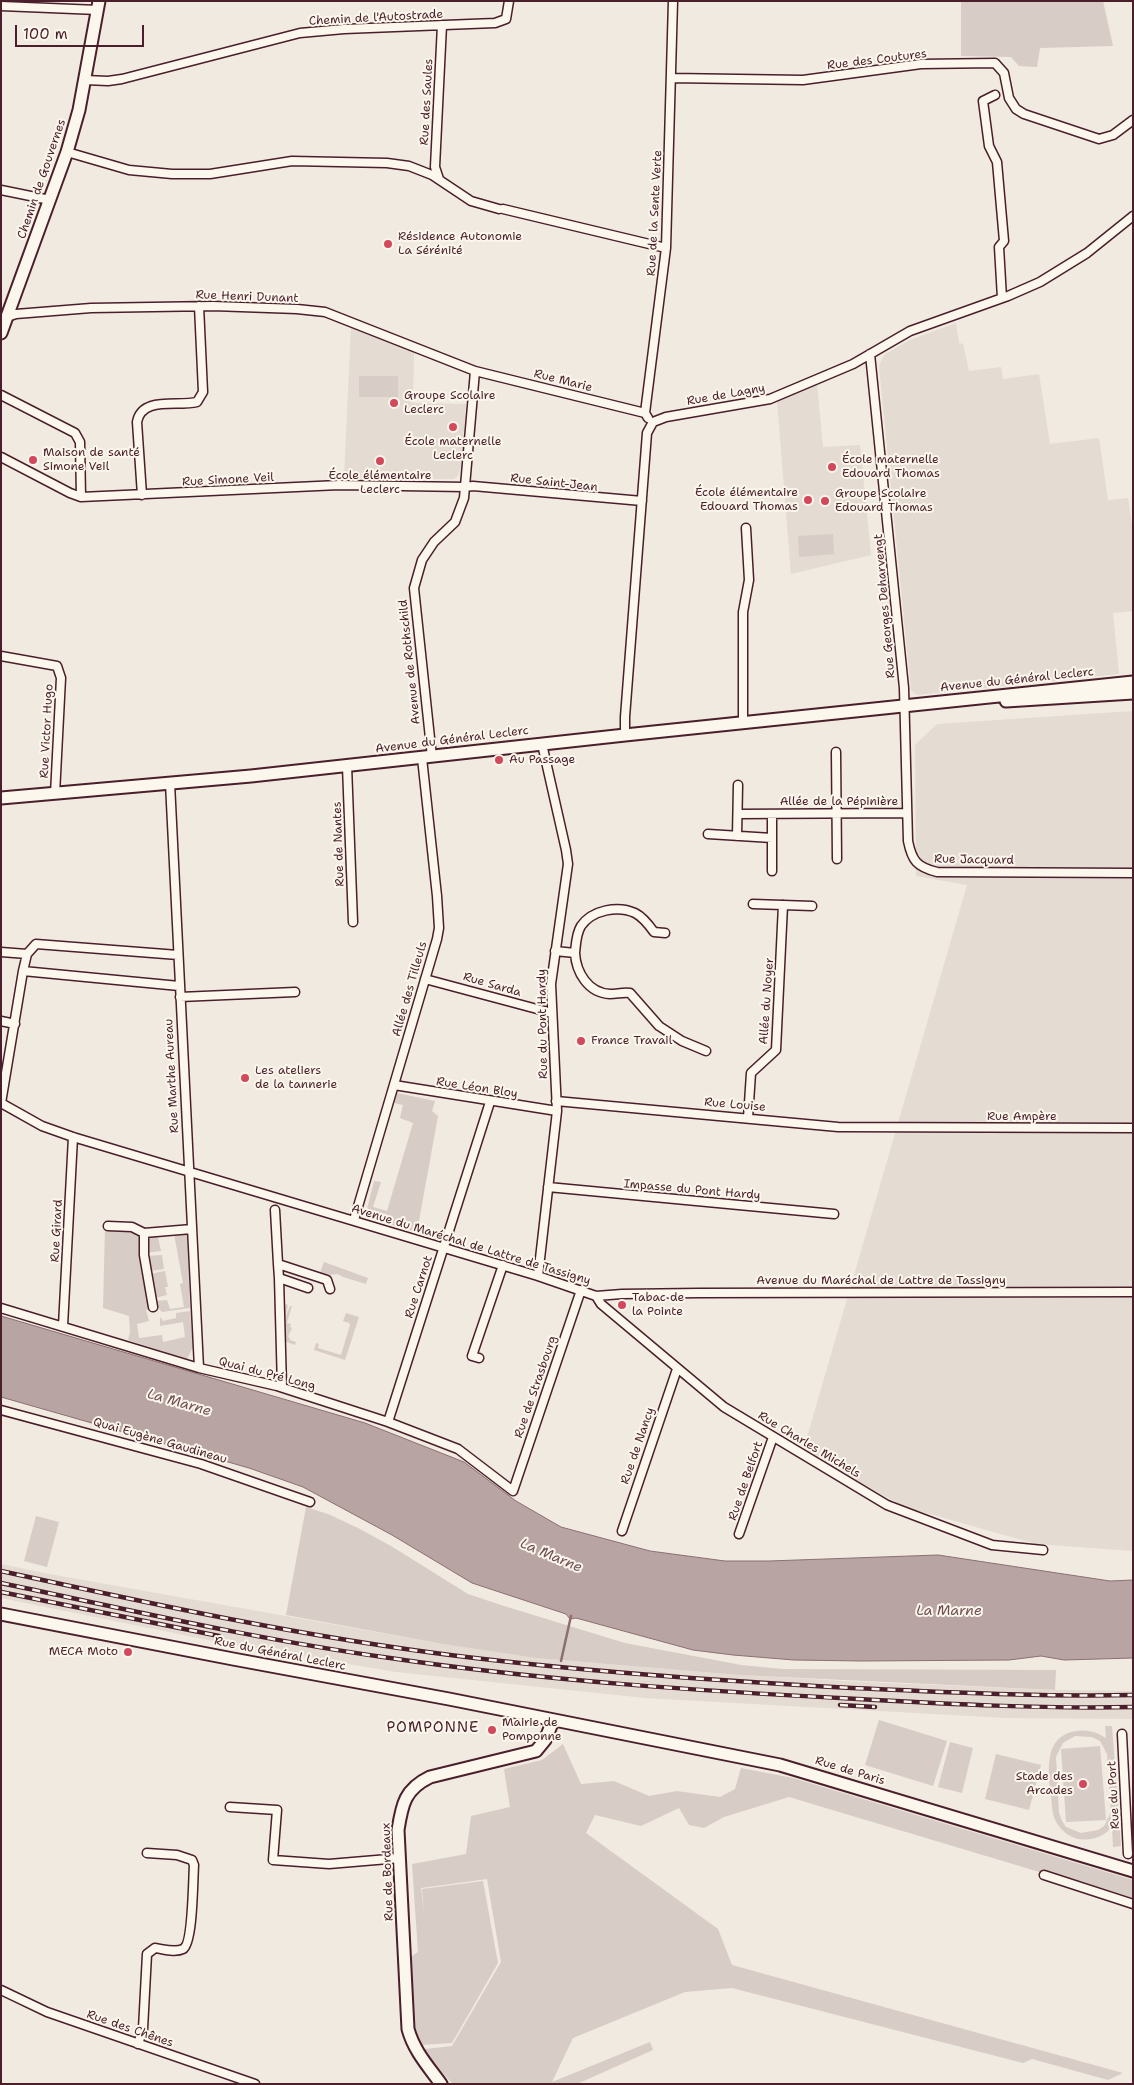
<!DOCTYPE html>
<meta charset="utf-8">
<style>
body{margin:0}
#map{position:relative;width:1134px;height:2085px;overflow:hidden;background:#f0eae0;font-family:"Shantell Sans",sans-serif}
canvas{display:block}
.frame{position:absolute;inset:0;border:2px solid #4a1f2b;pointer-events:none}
.scale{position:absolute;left:15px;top:25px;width:129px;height:22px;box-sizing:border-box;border:2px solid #4a1f2b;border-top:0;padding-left:6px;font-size:15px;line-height:18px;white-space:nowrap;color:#4a1f2b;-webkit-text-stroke:4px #fbf7ec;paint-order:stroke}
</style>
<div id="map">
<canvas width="1134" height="2085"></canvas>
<div class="frame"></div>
<div class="scale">100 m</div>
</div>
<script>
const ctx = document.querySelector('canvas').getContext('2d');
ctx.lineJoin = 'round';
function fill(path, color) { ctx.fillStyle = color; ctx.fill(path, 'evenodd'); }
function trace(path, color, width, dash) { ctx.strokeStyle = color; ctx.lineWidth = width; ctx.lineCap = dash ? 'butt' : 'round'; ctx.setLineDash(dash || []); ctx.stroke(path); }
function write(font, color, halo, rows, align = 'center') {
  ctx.font = font + ' "Shantell Sans",sans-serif'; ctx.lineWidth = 4; ctx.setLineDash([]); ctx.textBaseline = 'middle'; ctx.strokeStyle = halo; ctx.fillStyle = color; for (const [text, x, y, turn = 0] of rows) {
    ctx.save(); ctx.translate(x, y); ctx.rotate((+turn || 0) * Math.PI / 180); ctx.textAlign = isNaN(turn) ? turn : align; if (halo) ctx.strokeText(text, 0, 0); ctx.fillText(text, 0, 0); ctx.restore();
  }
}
fill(new Path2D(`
 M956,323L959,343L963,344L969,371L1001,367L1003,379L1039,374L1050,444L1099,438L1108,500L1128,498L1133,532V611L1113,613L1119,674L917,695L911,690L879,366L884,355L910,340Z
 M351,327L414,352L413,403L466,404L461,468L457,477L453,479L344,478Z
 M817,384L823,447L860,445L871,555L791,574L777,401Z
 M1133,711V1551L1036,1544L905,1507L803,1451L967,885L916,876L915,745L937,724Z
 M1,1564L44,1573L443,1644L536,1658L739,1675L862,1682L1055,1690L1133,1691V1719L1006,1718L645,1698L396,1672L213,1641L1,1598Z`), '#e4dbd2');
fill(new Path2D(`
 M961,1H1103L1113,46L1040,48L1037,67L1019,66L1011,57L961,56Z
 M359,376H398V397H359Z
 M833,534L834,554L799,557L798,536Z
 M397,1093L435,1101L432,1111L438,1116L417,1232L365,1217L374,1181L381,1182L373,1207L387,1211L413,1123L400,1118L403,1105L394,1103Z
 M105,1228L136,1231L139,1236L152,1309L146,1310L149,1321L137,1324L139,1338L162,1335L163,1342L185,1337L183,1322L160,1326V1317L163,1321L176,1318V1313L190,1311L193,1347L187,1359L128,1340L130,1332L129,1316L103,1308Z
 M167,1232V1235L158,1237L161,1251L146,1253C148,1236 149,1234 167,1232Z
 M178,1233L187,1235L190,1308L162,1312L157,1307L156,1301L167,1300L170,1309L184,1307L180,1284L183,1283L174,1234Z
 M162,1255L164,1269L150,1271L147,1256Z
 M324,1262L368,1278L366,1284L343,1277L338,1274L328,1275L320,1273Z
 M165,1271L168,1287H165L167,1295L155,1298L150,1274Z
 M282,1303L288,1305L285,1318L290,1306H292L287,1323L291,1324L290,1327L292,1328L288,1337L290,1338V1340L296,1342L295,1345L284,1341Z
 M346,1313L359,1317L345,1360L314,1350L316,1343L319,1344L318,1348L341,1355L350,1325L349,1323L343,1321Z
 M306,1507L328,1514L358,1528L391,1546L468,1594L504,1606L625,1643L741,1665L783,1669L1056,1670L1055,1690L739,1675L536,1658L443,1644L286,1615Z
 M36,1516L59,1522L47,1567L24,1561Z
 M879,1720L947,1741L933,1786L865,1765Z
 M1105,1726H1112L1121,1846L1113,1847L1112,1827C1094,1848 1061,1842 1053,1814C1051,1786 1037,1737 1076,1731C1087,1729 1097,1732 1106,1738ZM1075,1736L1092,1737L1100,1741L1107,1754L1111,1812L1104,1826L1098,1830L1081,1833L1066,1827L1062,1821L1059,1813L1056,1757L1063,1743Z
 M950,1742L973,1748L962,1793L938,1787Z
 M563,1744L581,1784L614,1781L649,1796L677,1791L720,1797L735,1789L741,1768L793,1778L1133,1880V1900L789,1797L724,1817L704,1828L689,1825L679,1808L641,1826L595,1815L586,1833L718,1929L732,1965L1123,2073L1108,2080L1032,2059L1023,2063L732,1988L685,1992L573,2038L552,2082L650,2042L653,2050L577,2084H453L437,2068L425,2049L452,2046L501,1962L487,1879L421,1888L424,1912L422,1889L483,1881L498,1963L452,2043L419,2045L414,2028L409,1958L418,1952L412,1864L466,1854L471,1816L510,1807L504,1769L542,1760Z
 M1100,1746L1106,1820L1066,1822L1061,1749Z
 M996,1754L1041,1765L1029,1810L985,1799Z`), '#d8ccc6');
const water = new Path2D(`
 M1,1316L365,1423L464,1462L516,1501L561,1527L650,1551L725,1561H769L938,1555L1110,1581L1133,1580V1658L1064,1660L1041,1656L1009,1660L861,1661L794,1660L733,1655L693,1650L576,1618L570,1619L566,1614L472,1583L392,1535L303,1487L249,1468L1,1397Z`);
fill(water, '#b8a4a2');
trace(water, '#8c6f72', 1);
trace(new Path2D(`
 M561,1661L571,1616`), '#8c6f72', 2.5);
const street = new Path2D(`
 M1,6L98,10
 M672,78L803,80L921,64L995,63L1004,73L1009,98L1016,109L1024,114L1099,139L1113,135L1133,120
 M85,80L108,81L122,79L300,33L344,29L495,23L506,19L509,1
 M995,95L983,101L989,146L997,162L1004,241L999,247L1002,298
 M67,152L129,170L172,174H210L292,161L387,163L409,166L432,175L471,201L499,209
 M439,179L435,167L442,25
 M1,190L50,200
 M503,209L666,248
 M7,317L16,314L91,308L213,306L297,309L325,312L475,371L645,413
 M870,354L904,688L908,841C912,861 917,867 937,872L1133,873
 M1,395L75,433L80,442L81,497
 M648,418L645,413L646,405L666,248L673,1
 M1,457L70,493L81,497L339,485L465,487L473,486L642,501
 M142,495L137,422C142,396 177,407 197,402L203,392L199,306
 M1,656L57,666L61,678L55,794
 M743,723V612L749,580L746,528
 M625,735V717L647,433L653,422L666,417L770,399L853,364L910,331L1008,296L1040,282L1087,253L1133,216
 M836,752L837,859
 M432,757L414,588L422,560L434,542L455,522L464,498L475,371
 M347,766L353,922
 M170,783L199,1368
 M738,814L907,813
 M772,814V871
 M708,834L772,838
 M737,836L738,785
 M753,904L812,906
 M555,951L575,953C576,972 588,993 610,994C617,994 623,992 630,993L659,1026L682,1041L706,1051
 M1,952L27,954
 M575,953C576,944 576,934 581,926C592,910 618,905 635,913C643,917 649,925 654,932L665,933
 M23,971L179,986
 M425,979L552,1013
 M180,997L295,992
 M1,1021L15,1024
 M394,1085L557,1111
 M556,1101L838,1127L1133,1128
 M1,1103L42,1126L73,1137L538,1276L596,1296L622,1294L699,1293L1133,1292
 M1,1103L23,971L27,954L36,944L178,955
 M748,1118L751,1073L776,1050L783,905
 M548,1187L834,1214
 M275,1210L278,1264
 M354,1220L437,939L439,928L437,896L422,758
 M108,1226L132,1227L144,1233
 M538,1276L557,1111L551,984L568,864L566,850L542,744
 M279,1278L278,1264L327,1280L330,1289
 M596,1296L601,1304L724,1407L887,1505L992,1545L1043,1550
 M153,1307L144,1255V1233L192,1229
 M1,1308L199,1368L277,1386L388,1422L458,1449L513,1491L581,1290
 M63,1326L73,1137
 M479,1358L472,1356L503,1265
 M282,1387L279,1278L308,1288
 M1,1410L201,1464L310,1502
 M388,1422L490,1102
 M622,1531L677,1369
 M739,1534L773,1437
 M1122,1734L1128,1854
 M230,1807L277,1810L273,1860L329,1864L400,1858
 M1044,1875L1133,1904
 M1,1990L47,2012L255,2084
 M138,2044L143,2029L147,1954L155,1948C163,1949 175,1953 183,1949C193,1944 193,1879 194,1865L192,1860L177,1855L147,1853`);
const secondary = new Path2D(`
 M1,333L67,152L79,110L99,1
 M1006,701L1133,693
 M1,798L251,776L625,735L1133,682
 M1,1614L233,1659L449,1699L780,1765L1133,1871
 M441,2084C428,2066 414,2051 408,2029L398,1830C402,1804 405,1789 430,1777L536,1751L545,1740L553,1721`);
trace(street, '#4a1f2b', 11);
trace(secondary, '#4a1f2b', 15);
trace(street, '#fbf7ec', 8);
trace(secondary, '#fbf7ec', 11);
const rail = new Path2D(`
 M1,1571C152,1604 304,1637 458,1656C589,1672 720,1681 852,1688C945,1692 1039,1697 1133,1695
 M1,1583C130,1610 259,1640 390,1658C545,1681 701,1691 858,1699C949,1704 1041,1709 1133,1707
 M1,1592L219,1636
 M840,1705L875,1707`);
trace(rail, '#4a1f2b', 4.5);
trace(rail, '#fbf7ec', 2.5, [8]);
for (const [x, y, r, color] of [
 [388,244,5,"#d1495b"],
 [394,403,5,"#d1495b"],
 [453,427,5,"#d1495b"],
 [33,460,5,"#d1495b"],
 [380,461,5,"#d1495b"],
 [832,467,5,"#d1495b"],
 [808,500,5,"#d1495b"],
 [825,501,5,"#d1495b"],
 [499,760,5,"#d1495b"],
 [581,1041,5,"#d1495b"],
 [245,1078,5,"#d1495b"],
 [622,1305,5,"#d1495b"],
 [128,1652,5,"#d1495b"],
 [492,1730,5,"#d1495b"],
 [1083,1784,5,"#d1495b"]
]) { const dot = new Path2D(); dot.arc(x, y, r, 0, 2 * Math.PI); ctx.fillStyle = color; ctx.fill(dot); trace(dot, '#fbf7ec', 2); }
write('12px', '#4a1f2b', '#fbf7ec', [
 ["Chemin de l'Autostrade",376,18,-3],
 ["Rue des Coutures",877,60,-7],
 ["Rue des Saules",427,102,-87],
 ["Chemin de Gouvernes",42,179,-71],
 ["Rue de la Sente Verte",655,213,-87],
 ["Rue Henri Dunant",247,297,2],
 ["Rue Marie",563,381,14],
 ["Rue de Lagny",726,395,-10],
 ["Rue Simone Veil",228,480,-3],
 ["Rue Saint-Jean",554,483,6],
 ["Rue Georges Deharvengt",885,606,-95],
 ["Avenue de Rothschild",410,662,-96],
 ["Avenue du Général Leclerc",1017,680,-6],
 ["Rue Victor Hugo",47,731,-87],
 ["Avenue du Général Leclerc",452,740,-7],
 ["Allée de la Pépinière",839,802],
 ["Rue de Nantes",339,844,-92],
 ["Rue Jacquard",974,860,1],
 ["Rue Sarda",492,985,16],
 ["Allée des Tilleuls",410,989,-74],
 ["Allée du Noyer",767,1001,-86],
 ["Rue du Pont Hardy",543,1024,-91],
 ["Rue Marthe Aureau",172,1076,-93],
 ["Rue Léon Bloy",477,1088,9],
 ["Rue Louise",735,1105,5],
 ["Rue Ampère",1022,1117],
 ["Impasse du Pont Hardy",692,1190,5],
 ["Rue Girard",57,1231,-87],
 ["Avenue du Maréchal de Lattre de Tassigny",471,1245,17],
 ["Avenue du Maréchal de Lattre de Tassigny",881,1281],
 ["Rue Carnot",419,1287,-72],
 ["Quai du Pré Long",267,1374,15],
 ["Rue de Strasbourg",536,1387,-71],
 ["Quai Eugène Gaudineau",160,1441,16],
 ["Rue Charles Michels",809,1445,31],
 ["Rue de Nancy",638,1446,-71],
 ["Rue de Belfort",746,1481,-71],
 ["Rue du Général Leclerc",280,1654,11],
 ["Rue de Paris",850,1771,17],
 ["Rue du Port",1114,1795,-93],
 ["Rue de Bordeaux",388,1872,-92],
 ["Rue des Chênes",130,2029,19]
]);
write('12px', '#4a1f2b', '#fbf7ec', [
 ["Résidence Autonomie",398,237],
 ["La Sérénité",398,251],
 ["Groupe Scolaire",404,396],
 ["Leclerc",404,410],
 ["École maternelle",453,442,"center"],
 ["Leclerc",453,456,"center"],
 ["Maison de santé",43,453],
 ["Simone Veil",43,467],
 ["École maternelle",842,460],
 ["Edouard Thomas",842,474],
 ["École élémentaire",380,476,"center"],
 ["Leclerc",380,490,"center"],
 ["École élémentaire",798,493,"right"],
 ["Edouard Thomas",798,507,"right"],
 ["Groupe Scolaire",835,494],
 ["Edouard Thomas",835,508],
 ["Au Passage",509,760],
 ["France Travail",591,1041],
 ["Les ateliers",255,1071],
 ["de la tannerie",255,1085],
 ["Tabac de",632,1298],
 ["la Pointe",632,1312],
 ["MECA Moto",118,1652,"right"],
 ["Mairie de",502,1723],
 ["Pomponne",502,1737],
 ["Stade des",1073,1777,"right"],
 ["Arcades",1073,1791,"right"]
], 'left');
write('italic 14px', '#704e55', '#fbf7ec', [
 ["La Marne",179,1403,16],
 ["La Marne",551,1556,23],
 ["La Marne",949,1611]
]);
ctx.letterSpacing = '1px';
write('15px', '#4a1f2b', '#fbf7ec', [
 ["POMPONNE",433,1728]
]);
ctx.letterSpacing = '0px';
</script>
